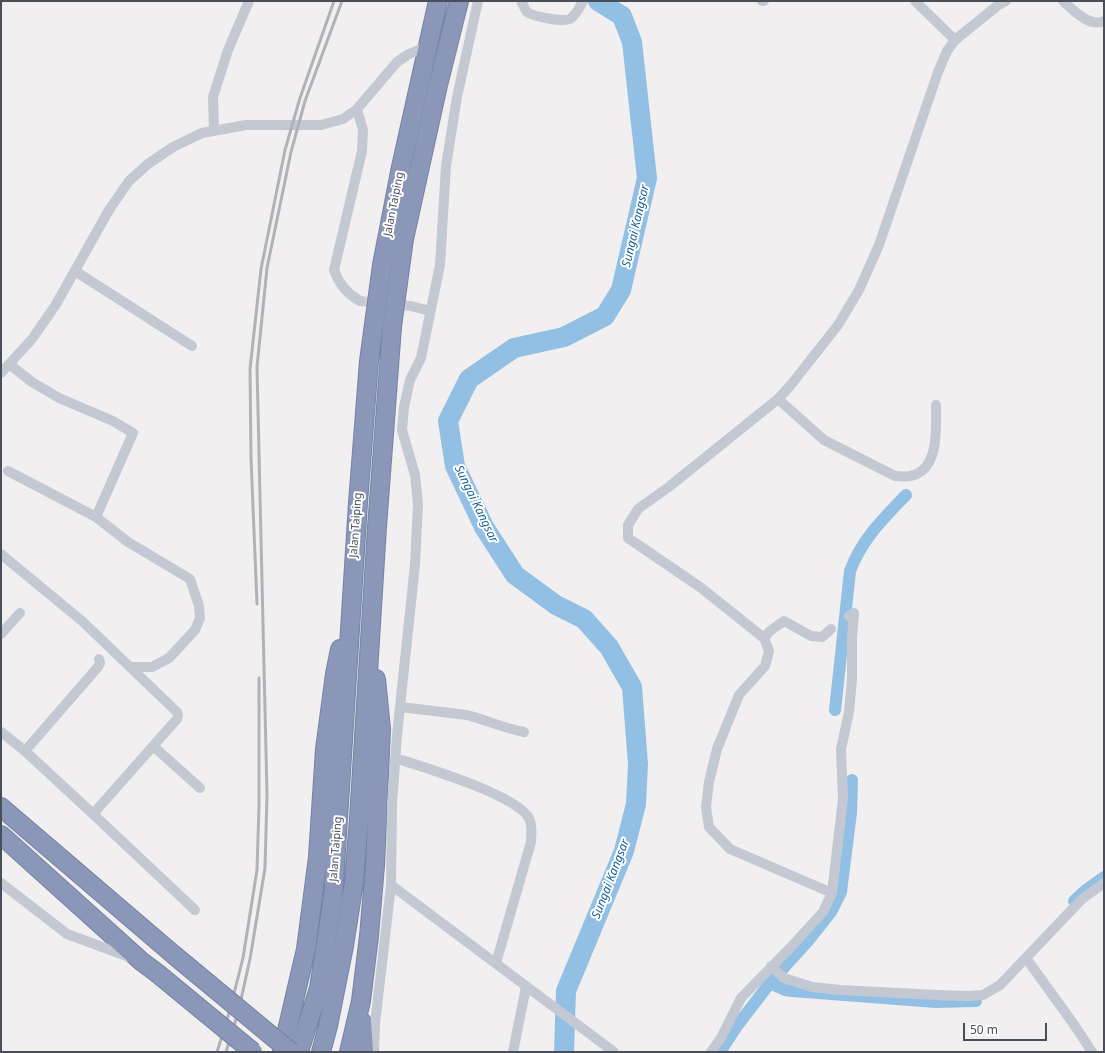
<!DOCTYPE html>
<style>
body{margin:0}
#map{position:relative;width:1105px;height:1053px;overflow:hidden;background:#f1efef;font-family:"Noto Sans",sans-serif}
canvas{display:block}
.frame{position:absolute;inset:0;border:2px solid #484e5a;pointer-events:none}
.scale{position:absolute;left:963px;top:1023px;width:84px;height:18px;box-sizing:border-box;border:2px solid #484e5a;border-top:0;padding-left:5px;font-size:12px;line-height:14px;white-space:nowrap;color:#484e5a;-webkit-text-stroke:3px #fff;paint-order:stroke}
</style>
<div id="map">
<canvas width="1105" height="1053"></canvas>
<div class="frame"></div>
<div class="scale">50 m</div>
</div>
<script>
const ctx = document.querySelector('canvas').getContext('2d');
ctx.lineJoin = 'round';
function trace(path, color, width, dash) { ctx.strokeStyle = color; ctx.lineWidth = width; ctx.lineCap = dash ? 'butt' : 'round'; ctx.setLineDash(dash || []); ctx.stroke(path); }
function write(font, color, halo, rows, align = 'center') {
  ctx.font = font + ' "Noto Sans",sans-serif'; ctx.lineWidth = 4; ctx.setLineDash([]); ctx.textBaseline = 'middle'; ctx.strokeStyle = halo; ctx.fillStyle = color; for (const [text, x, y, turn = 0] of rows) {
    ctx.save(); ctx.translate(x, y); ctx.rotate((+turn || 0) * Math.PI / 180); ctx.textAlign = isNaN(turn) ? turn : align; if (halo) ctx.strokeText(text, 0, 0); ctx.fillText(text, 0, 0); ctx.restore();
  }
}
trace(new Path2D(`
 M835,710L850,571C862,539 883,519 906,495
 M1074,901L1086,890L1104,877
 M770,983L785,990L792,991L936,1002L976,1001
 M720,1052L737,1026L770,983L808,941L831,912L841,892L851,813L852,780`), '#92c0e4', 12);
trace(new Path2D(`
 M564,1052L566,991L624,851L636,804L638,764L632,687L609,647L584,619L556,605L515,575L484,527L455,466L448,421L469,379L514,348L564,337L605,316L621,290L647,178L632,42L622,16L598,1`), '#92c0e4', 20);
trace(new Path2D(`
 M360,301L411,306`), '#cfcfd1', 10, [10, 5]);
const highway = new Path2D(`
 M1,807L174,955
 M1,835L141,961L157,973
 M362,1022L364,1052
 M282,1052L306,949L318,857L325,749L335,674L340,649
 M299,1052L319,988L333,898L358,503L369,361L382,265L401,167L438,1
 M321,1052L328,1026L344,946L354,882L359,818L377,527L392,327L404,239L438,85L459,1
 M349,1052L361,1001L369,936L375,866L381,729L376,679`);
trace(highway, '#7682a5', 20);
trace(new Path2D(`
 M521,1C523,4 525,10 527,12C534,17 563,22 570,19C576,15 580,7 583,1
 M762,1H764
 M915,1L955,40
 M1063,1C1073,10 1090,28 1104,21
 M357,109L363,130L362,151L334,270C339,284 347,294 360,301
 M214,131L213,97L228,50L249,1
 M75,271L192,346
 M411,306L430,311
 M9,364L32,382L59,398L113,421L133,433L96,517L128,542L190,579L199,606L200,618L195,630L169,658L152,667H130
 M1,373L32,339L55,306L109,210L129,181L148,164L173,147L202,133L246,125H321L343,119L357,109L397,62L409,54L428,46
 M778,399L824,440L895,476C899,476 906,477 910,476C940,471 936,427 936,405
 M8,471L96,517
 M1,554L82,621L177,712L178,715L177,719L93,814
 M831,629L822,637L811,636L784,621L770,631L764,638L769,651L765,666L739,695L717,749L709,782L706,807L709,827L730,849L832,893
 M1,634L20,613
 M764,638L700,587L628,538V525L638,509L670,486L778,399L790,386L838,325L859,290L879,245L938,72L947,51L955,40L997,6L1006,1
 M400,707L467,715C486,720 503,728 524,732
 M1,732L25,751L93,814L195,910
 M153,746L200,788
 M25,751L98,667L100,663L99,659
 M395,758C423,767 515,794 529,818C533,826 531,834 531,842L496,963
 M1,883L67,934L132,958
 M391,885L614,1052
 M1026,958L1075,1026L1092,1052
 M771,966L784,978L812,987L840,990L937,995L968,996L983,995L1000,985L1082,899L1104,883
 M374,1052L375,1024L391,885L392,804L397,735L415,565L418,504L415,475L402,430L404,407L410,380L421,358L440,265L446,166L457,97L478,1
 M513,1052L526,987
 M711,1052L721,1038L741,998L791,947L823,912L832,893L843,799L841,749L849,712L852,679V637L854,613L849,616`), '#c3c8d2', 10);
trace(highway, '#8b97b9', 18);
trace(new Path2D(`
 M257,604L251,458L250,369L261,269L285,150L300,98L334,1
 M217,1052L229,1013L243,958L257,870L259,805V678
 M226,1052L238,1013L250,959L265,868L267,795L257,367L267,268L291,152L305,101L342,1`), '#b1b2b8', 3);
const highwayBridge = new Path2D(`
 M174,955L291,1052
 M157,973L253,1052`);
trace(highwayBridge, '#7682a5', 20, []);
trace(highwayBridge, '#8b97b9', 18);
write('11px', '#484e5a', '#fff', [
 ["Jalan Taiping",394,204,-79],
 ["Jalan Taiping",356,525,-86],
 ["Jalan Taiping",336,849,-86]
]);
write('italic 12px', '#19629c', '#fff', [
 ["Sungai Kangsar",636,226,-77],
 ["Sungai Kangsar",476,504,64],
 ["Sungai Kangsar",611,879,-69]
]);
</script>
